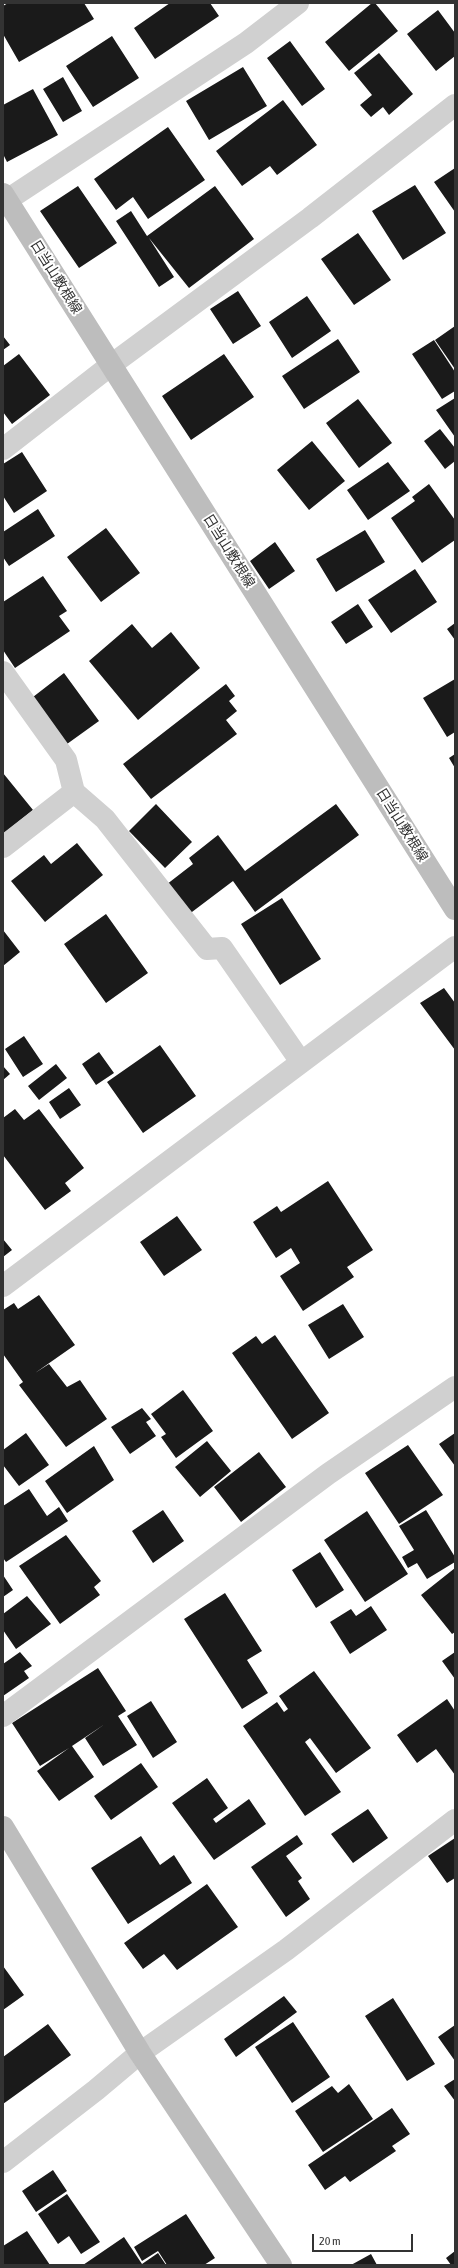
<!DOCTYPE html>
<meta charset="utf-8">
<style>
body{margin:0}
#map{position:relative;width:458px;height:2268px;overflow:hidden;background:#fff;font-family:"Asap Condensed",sans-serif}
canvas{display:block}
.frame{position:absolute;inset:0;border:4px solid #333;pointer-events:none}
.scale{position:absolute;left:312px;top:2234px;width:101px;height:18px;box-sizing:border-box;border:2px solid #333;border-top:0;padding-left:5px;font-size:12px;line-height:14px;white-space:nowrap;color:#333;-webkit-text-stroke:3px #fff;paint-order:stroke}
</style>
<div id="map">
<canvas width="458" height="2268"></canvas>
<div class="frame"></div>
<div class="scale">20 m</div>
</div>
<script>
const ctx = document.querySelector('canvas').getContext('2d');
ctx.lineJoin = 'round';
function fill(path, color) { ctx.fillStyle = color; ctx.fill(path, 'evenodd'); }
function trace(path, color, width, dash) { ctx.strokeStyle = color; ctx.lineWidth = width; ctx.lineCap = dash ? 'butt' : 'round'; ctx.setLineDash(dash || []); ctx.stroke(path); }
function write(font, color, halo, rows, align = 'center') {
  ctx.font = font + ' "Asap Condensed","Noto Sans JP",sans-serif'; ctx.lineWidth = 4; ctx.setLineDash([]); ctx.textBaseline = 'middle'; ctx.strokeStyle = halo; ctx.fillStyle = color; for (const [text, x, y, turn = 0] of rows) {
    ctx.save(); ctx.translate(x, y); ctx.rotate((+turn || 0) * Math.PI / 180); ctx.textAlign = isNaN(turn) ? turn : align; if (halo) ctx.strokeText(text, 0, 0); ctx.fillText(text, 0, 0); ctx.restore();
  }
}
fill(new Path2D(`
 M8,3H84L94,19L19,62L3,34V6Z
 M170,3H210L219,16L155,59L134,28Z
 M372,3H375L398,31L349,71L325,42Z
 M438,10L455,33V56L436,71L407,34Z
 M112,36L139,78L93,107L66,66Z
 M290,41L325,89L302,106L267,58Z
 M379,53L413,94L389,115L383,107L371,117L360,105L372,95L354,73Z
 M243,67L267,106L209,140L186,101Z
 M63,77L82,111L63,122L43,89Z
 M33,89L58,135L7,162L3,154V105Z
 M283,100L317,145L277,175L270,166L242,186L216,151Z
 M168,127L205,180L148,219L133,197L116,210L94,179Z
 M455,168V212L434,182Z
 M415,185L446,233L403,260L372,211Z
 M78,186L117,243L79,268L40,211Z
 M215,186L254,239L189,288L149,238L174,277L159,287L116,221L131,211L147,236Z
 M358,233L391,280L354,305L321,259Z
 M238,291L261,326L233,344L210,309Z
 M307,296L331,331L292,358L269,322Z
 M455,326V369L435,340Z
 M3,336L10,345L3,350Z
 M338,339L360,372L304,409L282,376Z
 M434,340L455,372V391L442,399L412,354Z
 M19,354L50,395L12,424L3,412V366Z
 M224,354L254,397L191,440L162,396Z
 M455,398V437L436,410Z
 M358,399L392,443L359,468L326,423Z
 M440,429L455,448V461L445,469L424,441Z
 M312,441L345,481L309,510L277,470Z
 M22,452L47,491L14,513L3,496V464Z
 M388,462L410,491L368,520L347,490Z
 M429,484L455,520V540L422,563L391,518L415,501L412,497Z
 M38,509L55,536L9,566L3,557V532Z
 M106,528L140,573L101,602L67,557Z
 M365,530L385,562L336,592L316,559Z
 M275,542L295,571L269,589L250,561Z
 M415,569L437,602L391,633L368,600Z
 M43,576L67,611L59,616L70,631L15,668L3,650V602Z
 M358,604L373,627L346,644L331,622Z
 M455,623V640L447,629Z
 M132,624L152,648L171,632L200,668L138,720L89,661Z
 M64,673L99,721L67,744L33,697Z
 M455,679V732L447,737L423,698Z
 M226,684L235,696L229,701L237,711L226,720L237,734L151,799L123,764Z
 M455,754V768L449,758Z
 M3,773L33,810L3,834Z
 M156,804L192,842L165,868L129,831Z
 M336,804L359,835L255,912L233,881L184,918L162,888L193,864L189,858L218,835L245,871Z
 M77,843L103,875L45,922L11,881L44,855L51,864Z
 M282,898L321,959L280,985L241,924Z
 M106,914L148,973L106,1003L64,944Z
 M3,930L20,952L3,966Z
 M444,988L455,1003V1050L420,1003Z
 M24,1036L43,1064L23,1077L5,1049Z
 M160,1045L196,1096L143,1133L107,1082Z
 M99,1052L114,1073L96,1085L82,1064Z
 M56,1064L67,1078L39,1100L28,1086Z
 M3,1066L10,1074L3,1080Z
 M69,1088L81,1105L60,1119L49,1102Z
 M15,1109L24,1120L39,1109L84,1168L65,1183L71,1191L45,1210L3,1155V1118Z
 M328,1181L373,1250L347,1267L354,1277L303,1311L280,1276L300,1263L291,1248L276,1258L253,1222L277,1206L281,1212Z
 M177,1216L202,1250L164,1276L140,1242Z
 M3,1239L12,1250L3,1257Z
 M39,1295L75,1345L35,1373L49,1364L67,1387L80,1380L107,1419L66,1447L19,1385L23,1382L3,1354V1310L14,1303L18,1309Z
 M343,1304L364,1337L329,1359L308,1325Z
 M275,1335L329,1413L292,1439L232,1353L256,1336L262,1344Z
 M183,1390L213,1431L176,1458L161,1437L166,1434L151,1414Z
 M142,1408L151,1419L146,1422L156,1436L130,1454L111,1427Z
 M26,1433L49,1465L19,1486L3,1465V1450Z
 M455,1433V1466L439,1444Z
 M207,1441L231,1471L200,1497L175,1467Z
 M408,1445L443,1495L399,1524L365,1473Z
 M94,1446L114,1480L67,1513L45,1481Z
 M259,1452L286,1487L241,1522L214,1487Z
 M29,1489L47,1516L59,1507L68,1521L6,1562L3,1558V1506Z
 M163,1510L184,1541L153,1563L132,1531Z
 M426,1510L455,1557V1562L427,1579L417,1563L408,1568L402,1557L414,1550L399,1526Z
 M367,1511L408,1574L365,1602L324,1540Z
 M66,1535L101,1581L94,1587L100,1595L60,1624L19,1566Z
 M320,1552L344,1590L316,1608L292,1570Z
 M455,1568V1632L452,1634L421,1595Z
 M3,1575L13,1590L3,1597Z
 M225,1593L262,1651L247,1660L268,1693L242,1709L184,1619Z
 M27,1596L51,1624L16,1649L3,1630V1614Z
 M371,1606L387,1630L350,1654L330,1622L351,1609L356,1616Z
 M20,1652L32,1666L24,1671L29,1678L3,1696V1664Z
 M455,1652V1679L442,1661Z
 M98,1668L126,1711L118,1716L137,1745L103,1766L85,1738L105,1724L72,1746L94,1777L59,1801L37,1771L69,1748L40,1766L12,1723Z
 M314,1671L371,1748L336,1773L310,1738L305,1742L341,1792L305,1816L243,1726L277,1702L284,1712L288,1709L279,1696Z
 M447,1699L455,1711V1775L436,1749L417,1763L397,1735Z
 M151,1701L177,1742L153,1758L127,1716Z
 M141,1763L158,1787L111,1820L94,1796Z
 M207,1778L228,1808L213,1819L216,1823L249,1799L266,1824L214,1860L172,1803Z
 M368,1809L388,1838L353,1863L331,1834Z
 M297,1835L303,1844L286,1856L302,1878L298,1881L310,1899L286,1917L251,1867Z
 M141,1836L160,1865L174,1855L192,1883L128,1924L91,1868Z
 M455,1838V1878L447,1883L428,1856Z
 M207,1884L238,1927L177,1970L164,1954L143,1969L124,1943Z
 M3,1966L24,1995L3,2010Z
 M284,1996L297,2012L236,2057L224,2039Z
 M393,1998L435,2064L407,2081L365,2016Z
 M293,2022L330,2077L292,2103L255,2047Z
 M48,2024L71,2055L3,2104V2057Z
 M455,2025V2061L438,2037Z
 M455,2079V2101L444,2086Z
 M349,2084L373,2119L323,2152L295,2111L332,2086L338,2093Z
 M392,2108L410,2134L392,2146L396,2151L350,2182L345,2176L325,2190L308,2165Z
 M53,2170L67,2191L36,2212L22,2191Z
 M67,2194L100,2242L81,2254L69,2236L58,2244L38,2214Z
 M186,2214L215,2258L204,2265H167L158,2251L142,2261L134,2247Z
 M27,2231L50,2265H3V2246Z
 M124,2237L142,2264L158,2253L166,2265H83Z
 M455,2251V2265H451L446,2258Z
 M371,2254L377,2265H351Z`), '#1a1a1a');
trace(new Path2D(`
 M7,200L246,43L298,3
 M3,449L111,365L310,218L455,105
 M3,672L66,760L74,792L3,847
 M74,792L105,819L207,949L222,948L301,1062
 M3,1286L455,947
 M3,1716L328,1474L455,1387
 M3,2162L96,2090L140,2053L286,1950L455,1820`), '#d0d0d0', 22);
trace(new Path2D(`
 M3,194L455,909
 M3,1827L140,2053L281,2265`), '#bdbdbd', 22);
write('14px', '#333', '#fff', [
 ["日当山敷根線",56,277,58],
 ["日当山敷根線",229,551,58],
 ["日当山敷根線",402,825,58]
]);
</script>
